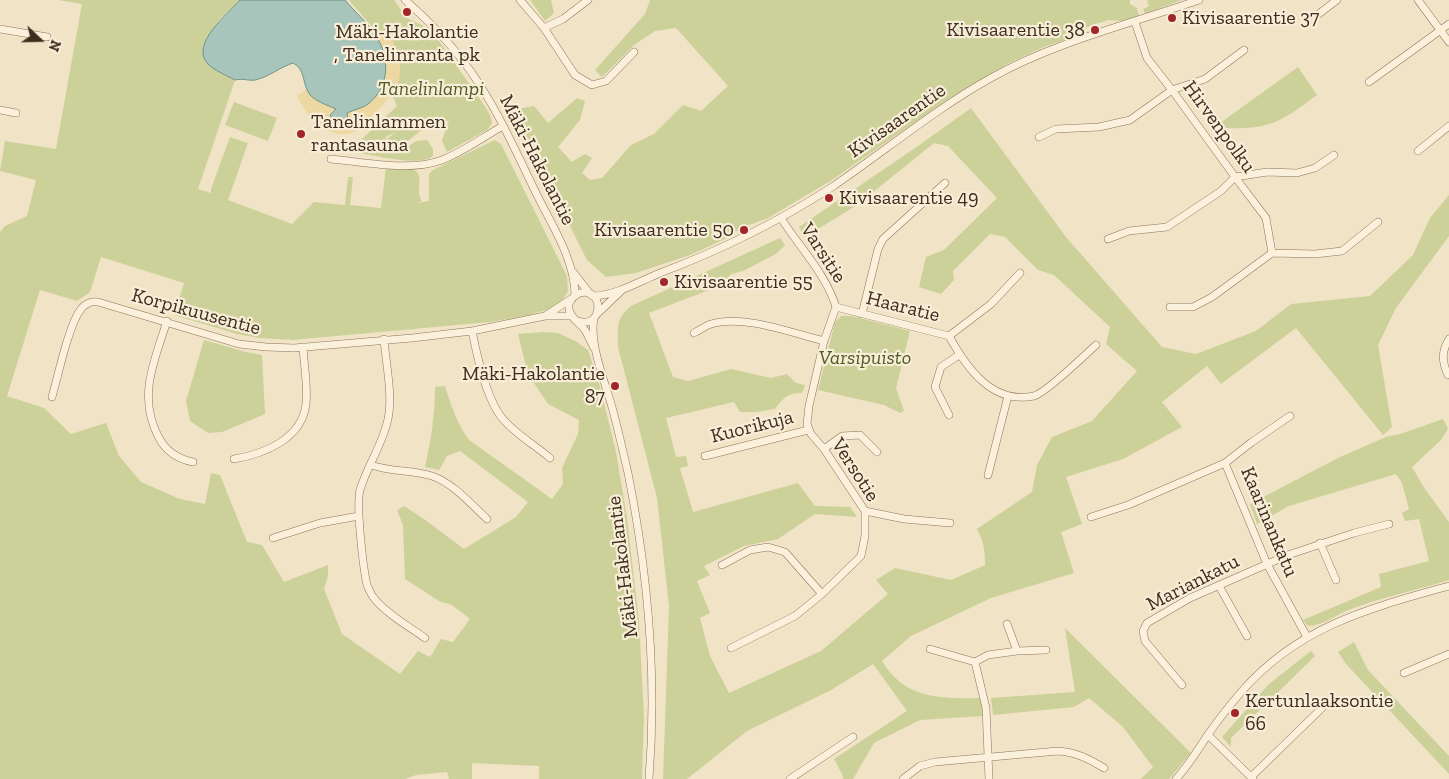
<!DOCTYPE html>
<meta charset="utf-8">
<style>
body{margin:0}
#map{position:relative;width:1449px;height:779px;overflow:hidden;background:#f1e3c6;font-family:"Zilla Slab",serif}
canvas{display:block}
.north{position:absolute;left:15px;top:15px;width:50px;height:50px;-webkit-text-stroke:4px #f8edd7;paint-order:stroke;rotate:111deg;font-size:14px;font-weight:700;line-height:20px;text-align:center;color:#3e2d1f}
.north::after{content:'';display:block;margin:auto;width:18px;height:22px;background:#3e2d1f;clip-path:polygon(50% 0,100% 100%,50% 72%,0 100%)}
</style>
<div id="map">
<canvas width="1449" height="779"></canvas>
<div class="north">N</div>
</div>
<script>
const ctx = document.querySelector('canvas').getContext('2d');
ctx.lineJoin = 'round';
function fill(path, color) { ctx.fillStyle = color; ctx.fill(path, 'evenodd'); }
function trace(path, color, width, dash) { ctx.strokeStyle = color; ctx.lineWidth = width; ctx.lineCap = dash ? 'butt' : 'round'; ctx.setLineDash(dash || []); ctx.stroke(path); }
function write(font, color, halo, rows, align = 'center') {
  ctx.font = font + ' "Zilla Slab",serif'; ctx.lineWidth = 4.5; ctx.setLineDash([]); ctx.textBaseline = 'middle'; ctx.strokeStyle = halo; ctx.fillStyle = color; for (const [text, x, y, turn = 0] of rows) {
    ctx.save(); ctx.translate(x, y); ctx.rotate((+turn || 0) * Math.PI / 180); ctx.textAlign = isNaN(turn) ? turn : align; if (halo) ctx.strokeText(text, 0, 0); ctx.fillText(text, 0, 0); ctx.restore();
  }
}
fill(new Path2D(`
 M58,0H240L220,19L206,39L219,71L235,80L198,189L211,193V189L230,137L248,143L228,200L292,224L314,202L345,205L348,177H353L350,205L381,208L386,168C394,168 404,167 411,169C427,173 414,192 422,201L417,203L429,201V174L433,170L495,140L501,144L567,276L568,291L563,300L547,310L525,316L490,322L293,340L259,338L237,334L174,315L184,283L101,257L90,292L77,301L40,290L7,396L44,408L71,434L106,423L119,456L141,482L180,499L205,504L211,473L220,475L247,542L262,545L284,582L328,565V576L324,589L342,634L400,674L418,651L430,657L441,639L453,642L470,619L452,605L439,601L405,579L403,525L397,510L404,506L424,519L464,549L516,517L528,502L460,451L447,456L439,470L425,467C431,440 435,415 435,387L445,386C451,405 457,424 469,440L552,499L563,484L562,468L578,434L579,420L548,404L528,374L518,334L543,332L558,333L577,342L588,350L600,387L616,452L627,518L639,621L644,716L642,779H539V766L472,763V779H449L447,772L416,775L405,779H0V232L5,226L27,216L36,180L0,171L5,141L56,149L82,4Z
 M349,0H394L407,18L422,25L439,41L482,102L490,115L492,123L487,130L447,152L442,141L449,120L440,126L429,124L404,144L390,149L387,139L397,131L386,137L385,145L391,150L402,151L416,141L427,140L433,149V156C420,167 377,156 360,153L356,149L360,141L397,106L392,95L399,79L387,31L379,35Z
 M530,0H551L554,13L545,21Z
 M650,0H1130V4L1137,8L1139,16L1122,21L1108,20L1087,27L1073,37L1044,47L1007,64L942,103L832,180L768,218L741,228L723,240L690,255L636,273L606,277L587,260L512,110L534,106L548,123L577,98L585,101L580,120L558,147L572,162L585,154L592,158L582,173L590,180L602,178L631,145L654,134L683,105L701,111L728,86L676,28L655,31L634,45L602,77L595,70L645,14Z
 M1147,0H1182L1145,14L1143,9L1149,6Z
 M1298,67L1317,95C1282,121 1270,130 1225,128L1220,123Z
 M234,102L277,118L268,141L225,125Z
 M971,108L1066,237L1162,347L1196,354L1256,331L1291,304L1370,296L1413,255L1430,218L1449,195V236L1396,308L1378,345L1392,427L1383,435L1296,328L1221,384L1207,366L1162,402L1182,427L1123,459L1066,477L1082,524L1061,532L1074,573L991,598L911,636L882,661C904,699 942,699 980,698L983,716L920,720L874,743L853,779H843V776L834,759L907,711L873,664L831,690L747,731L687,779H663L669,606L657,498L618,347C618,328 615,319 631,306L780,238L785,245L776,254L743,271L731,274L722,285L649,313L673,377L688,381L731,369L771,378L787,374L796,383L805,385L802,393C788,392 782,399 775,409L757,412H740L734,402L666,418L676,457L686,456L688,466L680,468L693,512L798,483L815,506L850,507L857,517L815,514L778,539L744,546L704,566L710,575L697,581L710,613L700,618L710,656L729,693L821,651L888,594L876,580L895,568L951,580L985,565C985,551 984,542 977,529L1032,492L1037,465L1052,437L1092,421L1137,371L1106,344L1110,327L1054,275L1038,270L1005,237L990,234L953,271L954,280L941,294L919,287L926,257L944,250L997,198L948,146L934,143L857,205L805,237L799,227L918,146Z
 M841,316H852L910,331L896,388L904,411L900,413L884,405L818,390L835,322Z
 M204,340L246,352L262,355L265,414L222,432L208,433L190,421L186,401Z
 M1443,419L1448,429L1441,440L1412,467L1425,489L1449,522V580C1417,590 1383,597 1351,609C1337,614 1323,626 1308,626L1303,620L1381,587L1379,574L1429,561L1419,519L1405,521L1402,513L1409,509L1402,483L1396,474L1289,506L1257,524L1250,504L1338,458L1386,437L1400,434Z
 M1065,628L1191,753L1169,779H1141L1153,767L1123,727L1089,698L1074,707L993,715L991,698L1075,692Z
 M1354,642L1368,670L1449,756V774L1346,664L1338,652Z
 M1311,651L1315,656L1231,738V747L1222,737L1269,684Z`), '#ccd199');
fill(new Path2D(`
 M388,31C395,45 403,62 399,79C396,91 387,100 380,108C374,114 361,129 354,132C331,143 305,115 297,96L306,89L318,101L347,113L369,104L384,53L376,36Z`), '#eed8a2');
const water = new Path2D(`
 M240,0H345C355,12 368,23 376,36C390,57 390,87 368,104C363,108 353,110 347,113L348,120C342,123 339,124 333,122L330,115L336,109C327,105 317,102 310,95C302,85 306,69 293,63C280,67 269,77 255,80C248,81 242,78 235,80C226,75 215,71 208,64C189,44 229,13 240,0Z`);
fill(water, '#a8c5bb');
trace(water, '#6e9489', 1);
const minor = new Path2D(`
 M405,0C436,27 465,59 486,95C506,127 521,163 538,197C553,227 575,261 575,296
 M520,0L544,28L575,75L592,85L606,81L634,52
 M1418,0L1449,42
 M1316,16L1337,0
 M1135,22L1147,58L1172,90L1235,177L1266,218L1272,253
 M544,28L563,19L588,0
 M0,29L47,37
 M1369,82L1449,24
 M0,110L16,113
 M1039,137L1056,129L1099,127L1130,120L1172,90L1205,79L1244,50
 M1418,151L1449,126
 M331,159C365,162 410,172 442,160C463,152 483,137 503,126
 M781,218C799,247 826,274 836,307
 M1108,239L1129,231L1167,227L1221,191L1235,177L1267,172L1297,173L1315,168L1334,155
 M1272,253L1315,254L1342,251L1378,222
 M573,272L590,294
 M593,296C617,295 638,282 660,273C721,250 778,222 832,187C885,151 935,109 991,78C1055,42 1130,24 1199,0
 M836,307L949,336C966,367 992,405 1034,396C1046,393 1085,355 1096,345
 M1170,307H1193L1212,297L1272,253
 M598,313L621,291
 M862,314L878,249L883,239L945,183
 M545,316L571,299
 M594,318C589,344 605,382 612,407C618,429 623,451 628,473C648,573 657,678 649,779
 M575,320C604,333 605,286 580,293C575,295 571,299 569,304C567,316 579,322 585,330C588,336 591,342 594,348
 M167,321C154,362 137,397 159,438C166,451 178,459 193,462
 M472,331C477,356 486,398 502,418C515,434 535,445 550,458
 M694,333C700,330 705,326 711,324C743,314 792,333 824,341
 M949,336L991,304L1020,273
 M384,339C386,364 393,396 388,419C383,444 367,466 360,490C356,506 363,567 367,585C369,589 371,595 374,598C384,612 411,628 425,638
 M1448,375C1442,362 1441,352 1449,339
 M52,397C58,376 69,324 81,309C85,304 91,301 98,302L239,344L266,347L294,348L412,338L472,331L545,316H572
 M949,415L935,387L941,367L959,355
 M1290,416L1252,442L1225,463L1267,564L1307,637
 M824,449L842,436L860,435L877,452
 M705,456L808,430
 M234,459C264,454 302,439 306,404C308,386 304,365 303,347
 M371,465C391,472 412,470 432,476C453,483 471,504 487,519
 M988,475L1008,396
 M865,511L904,519L950,523
 M1091,517L1128,505L1225,463
 M273,538L320,523L359,516
 M1320,543L1336,580
 M722,565L750,550L768,547L785,552L822,594
 M1219,586L1247,636
 M731,648L795,616L822,594L861,556L865,536V511L824,449L811,434L807,424L809,406L824,341L836,307
 M930,649L975,662L986,708L989,779
 M1017,651L1046,650
 M975,662L988,655L1017,651L1007,624
 M1404,673L1449,654
 M1182,685L1145,641L1143,631L1147,623L1190,598L1288,555L1354,533L1389,524
 M1208,735L1253,779
 M1251,777L1323,707
 M790,779L853,737
 M903,779L920,766L935,762L1058,751C1076,752 1089,759 1104,768
 M1176,779C1188,766 1197,751 1207,736C1218,720 1230,705 1242,691C1299,626 1370,608 1449,586`);
trace(minor, '#8e745a', 8);
trace(minor, '#fbf0db', 7);
for (const [x, y, r, color] of [
 [407,12,5,"#a1262a"],
 [1172,18,5,"#a1262a"],
 [1095,30,5,"#a1262a"],
 [301,134,5,"#a1262a"],
 [829,198,5,"#a1262a"],
 [744,230,5,"#a1262a"],
 [664,282,5,"#a1262a"],
 [615,386,5,"#a1262a"],
 [1235,713,5,"#a1262a"]
]) { const dot = new Path2D(); dot.arc(x, y, r, 0, 2 * Math.PI); ctx.fillStyle = color; ctx.fill(dot); trace(dot, '#f8edd7', 2); }
write('20px', '#3e2d1f', '#f8edd7', [
 ["Kivisaarentie 37",1182,18],
 ["Kivisaarentie 38",1085,30,"right"],
 ["Mäki-Hakolantie",407,32,"center"],
 [", Tanelinranta pk",407,55,"center"],
 ["Tanelinlammen",311,122],
 ["rantasauna",311,145],
 ["Kivisaarentie 49",839,198],
 ["Kivisaarentie 50",734,230,"right"],
 ["Kivisaarentie 55",674,282],
 ["Mäki-Hakolantie",605,374,"right"],
 ["87",605,397,"right"],
 ["Kertunlaaksontie",1245,701],
 ["66",1245,724]
], 'left');
write('italic 20px', '#4f5b24', '#f8edd7', [
 ["Tanelinlampi",431,89],
 ["Varsipuisto",865,358]
]);
write('20px', '#3e2d1f', '#f8edd7', [
 ["Kivisaarentie",897,121,-35],
 ["Hirvenpolku",1219,127,54],
 ["Mäki-Hakolantie",537,160,63],
 ["Varsitie",823,253,57],
 ["Haaratie",903,307,14],
 ["Korpikuusentie",196,312,15],
 ["Kuorikuja",752,427,-14],
 ["Versotie",855,470,57],
 ["Kaarinankatu",1269,522,67],
 ["Mäki-Hakolantie",623,567,-97],
 ["Mariankatu",1193,583,-27]
]);
</script>
